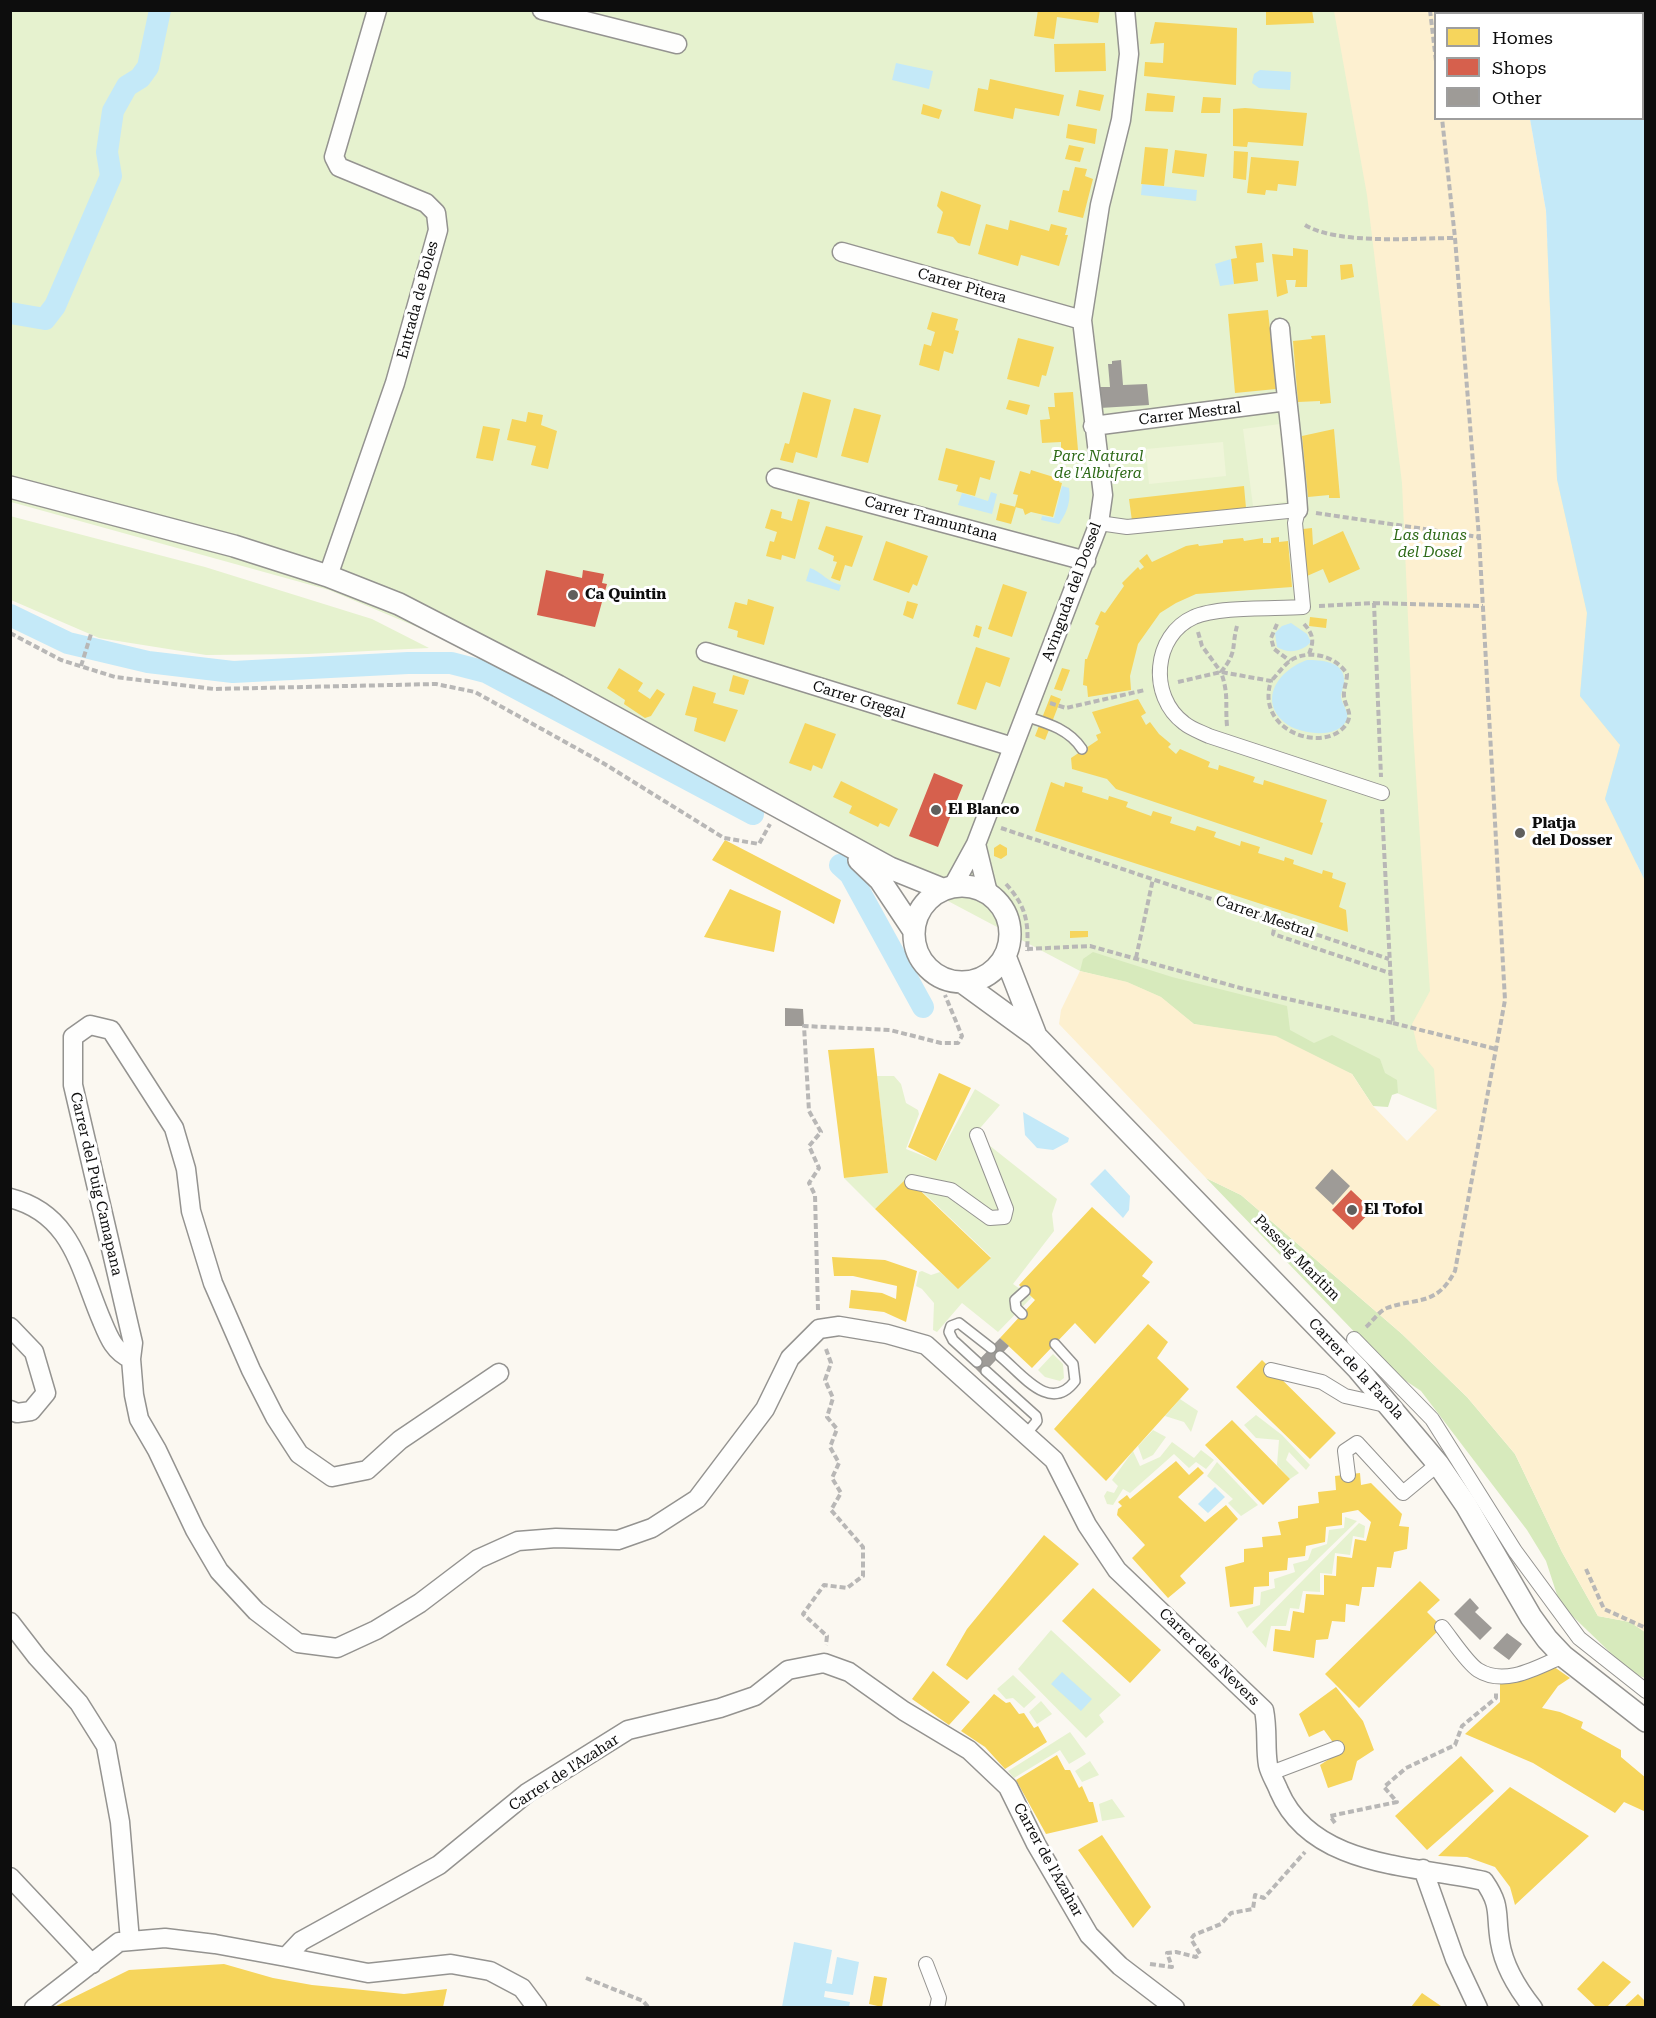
<!DOCTYPE html>
<meta charset="utf-8">
<style>
body{margin:0}
#map{position:relative;width:1656px;height:2018px;overflow:hidden;background:#fbf8f1;font-family:"Roboto Serif",serif}
canvas{display:block}
.frame{position:absolute;inset:0;border:12px solid #0d0d0d;pointer-events:none}
.legend{position:absolute;left:1434px;top:12px;width:210px;height:108px;box-sizing:border-box;background:#fff;border:2px solid #9e9e9e;margin:0;padding:8px 10px;list-style:none;font-size:18px;color:#0d0d0d}
.legend li{display:flex;align-items:center;gap:12px;height:30px}
.legend b{width:30px;border:2px solid #9e9e9e}
</style>
<div id="map">
<canvas width="1656" height="2018"></canvas>
<div class="frame"></div>
<ul class="legend">
<li><b style="height:16px;background:#f6d55c"></b>Homes</li>
<li><b style="height:16px;background:#d6604d"></b>Shops</li>
<li><b style="height:16px;background:#9e9b97"></b>Other</li>
</ul>
</div>
<script>
const ctx = document.querySelector('canvas').getContext('2d');
ctx.lineJoin = 'round';
function fill(path, color) { ctx.fillStyle = color; ctx.fill(path, 'evenodd'); }
function trace(path, color, width, dash) { ctx.strokeStyle = color; ctx.lineWidth = width; ctx.lineCap = dash ? 'butt' : 'round'; ctx.setLineDash(dash || []); ctx.stroke(path); }
function write(font, color, halo, rows, align = 'center') {
  ctx.font = font + ' "Roboto Serif",serif'; ctx.lineWidth = 6; ctx.setLineDash([]); ctx.textBaseline = 'middle'; ctx.strokeStyle = halo; ctx.fillStyle = color; for (const [text, x, y, turn = 0] of rows) {
    ctx.save(); ctx.translate(x, y); ctx.rotate((+turn || 0) * Math.PI / 180); ctx.textAlign = isNaN(turn) ? turn : align; if (halo) ctx.strokeText(text, 0, 0); ctx.fillText(text, 0, 0); ctx.restore();
  }
}
fill(new Path2D(`
 M10,11H1511L1512,13L1436,14V118L1530,119L1637,868L1645,881L1437,1110L1352,1074L1194,1024L1127,983L1080,971L484,655L329,590L11,502Z
 M10,516L205,567L372,619L429,648L308,654L206,655L99,638L11,600Z
 M877,1076H894L901,1084L906,1103L918,1110L919,1114L906,1149L936,1161L975,1089L1000,1105L975,1134L1057,1199L1052,1214L1054,1231L1013,1284L1032,1297L998,1332L962,1303L937,1332L933,1330L934,1303L922,1289L916,1286L919,1272L922,1271L931,1275L940,1272L958,1288L991,1257L908,1178L875,1209L844,1178L888,1173Z
 M1053,1354L1063,1364L1064,1378L1060,1381L1045,1377L1038,1370Z
 M1180,1399L1198,1411L1191,1432L1184,1422L1165,1416Z
 M1256,1415L1282,1435L1310,1465L1306,1470L1289,1452L1286,1460L1299,1473L1290,1479L1277,1465L1279,1440L1256,1438L1244,1425Z
 M1153,1430L1166,1437L1153,1455L1143,1460L1138,1446Z
 M1172,1442L1194,1458L1201,1450L1214,1460L1206,1469L1196,1462L1189,1468L1174,1454L1130,1493L1123,1489L1113,1505L1107,1504L1104,1496L1107,1491L1114,1493L1118,1486L1112,1480L1133,1451L1140,1466L1160,1457Z
 M1217,1462L1258,1505L1241,1516L1228,1503L1233,1499L1207,1476Z
 M1345,1517L1357,1521L1247,1628L1237,1612L1260,1605L1261,1592L1275,1588L1274,1579L1295,1572L1293,1564L1308,1560L1312,1549L1327,1544L1329,1530L1344,1528Z
 M1359,1523L1365,1526L1364,1538L1353,1536L1350,1555L1335,1553L1332,1574L1320,1573V1592L1303,1591L1299,1609L1290,1608L1286,1626H1271L1266,1648L1252,1632Z
 M1051,1630L1121,1695L1099,1715L1104,1722L1086,1738L1018,1669Z
 M1013,1675L1036,1697L1024,1708L1013,1698L1006,1699L997,1689Z
 M1041,1701L1052,1714L1037,1724L1029,1712Z
 M1070,1732L1086,1754L1069,1764L1060,1750L1014,1778L1008,1771Z
 M1090,1761L1099,1775L1082,1782L1075,1771Z
 M1112,1799L1125,1817L1102,1821L1099,1804Z`), '#e6f2cf');
fill(new Path2D(`
 M1093,952L1172,977L1287,1006L1290,1030L1314,1043L1332,1035L1380,1059L1385,1073L1397,1080L1398,1093L1392,1095L1388,1107L1373,1106L1352,1074L1276,1037L1194,1024L1161,997L1127,982L1080,971L1083,959Z
 M1206,1178L1241,1195L1402,1334L1467,1397L1515,1454L1562,1552L1598,1616L1630,1622L1645,1632V1678L1634,1674L1618,1660L1560,1604L1546,1561L1527,1530L1421,1391L1394,1373Z`), '#d7eabc');
fill(new Path2D(`
 M1334,11H1511L1512,13L1436,14V118L1530,119L1546,211L1557,479L1587,613L1580,696L1620,745L1605,799L1645,881V1632L1630,1622L1598,1616L1562,1552L1515,1454L1467,1397L1402,1334L1241,1195L1206,1178L1059,1024L1061,1010L1080,971L1127,982L1161,997L1194,1024L1276,1036L1352,1074L1373,1106L1407,1141L1437,1110L1434,1069L1418,1050L1412,1024L1430,991L1413,731L1402,483L1367,195Z`), '#fdf0d0');
fill(new Path2D(`
 M1280,424L1290,501L1253,506L1243,429Z
 M1223,442L1226,476L1149,484L1146,449Z`), '#eff5d9');
fill(new Path2D(`
 M1511,11H1645V881L1605,799L1620,745L1580,696L1587,613L1557,479L1546,211L1530,119L1642,118V14H1512Z
 M896,63L933,71L929,89L892,80Z
 M1260,70L1291,72L1290,90L1259,88L1252,83L1254,74Z
 M1142,184L1197,190L1196,201L1141,195Z
 M1231,259L1234,284L1220,286L1215,264Z
 M1062,486L1069,488C1071,501 1067,513 1059,524L1041,520L1042,516L1054,518Z
 M991,492L997,494L992,514L958,505L962,493L988,501Z
 M810,568C822,572 827,582 841,585L839,591L806,581Z
 M1291,623L1307,634L1311,642C1302,652 1288,654 1277,647L1275,633L1282,626Z
 M1307,660C1321,660 1343,661 1344,679C1345,685 1341,691 1341,697C1342,705 1349,711 1347,719C1339,740 1302,734 1288,725C1256,702 1278,670 1307,660Z
 M1023,1112L1069,1138L1068,1142L1053,1150L1037,1148L1025,1135Z
 M1105,1169L1130,1196L1129,1210L1123,1218L1090,1184Z
 M1215,1487L1225,1497L1208,1513L1198,1504Z
 M1062,1672L1092,1699L1081,1711L1051,1684Z
 M794,1942L832,1950L826,1983L832,1984L837,1957L859,1962L853,1995L825,1991L824,1997L850,2002L849,2007H782Z`), '#c4e9f8');
fill(new Path2D(`
 M1038,10H1100L1098,23L1057,17L1054,39L1034,36Z
 M1266,10H1312L1314,23L1266,25Z
 M1155,22L1237,28L1236,85L1144,76L1145,62L1163,63L1164,43L1150,44Z
 M1105,43L1106,71L1055,72L1054,44Z
 M990,79L1064,95L1059,116L1015,108L1013,119L974,111L978,88L988,90Z
 M1079,90L1104,95L1100,111L1076,106Z
 M1147,93L1175,96L1173,112L1145,111Z
 M1203,97L1221,98L1220,113H1201Z
 M923,104L942,110L939,119L921,114Z
 M1245,108L1307,113L1303,146L1248,142L1247,147L1233,146V109Z
 M1068,124L1097,129L1095,144L1066,138Z
 M1069,145L1084,148L1080,162L1065,159Z
 M1145,147L1168,149L1164,186L1141,184Z
 M1175,150L1207,154L1204,177L1172,173Z
 M1234,151L1248,152L1246,180L1233,178Z
 M1251,157L1299,161L1296,186L1278,184L1277,191L1266,190L1265,195L1247,193Z
 M1075,167L1087,169L1085,176L1093,179L1083,218L1058,212L1063,190L1069,191Z
 M941,191L981,205L970,246L958,243L953,237L937,233L943,212L937,206Z
 M1010,220L1049,231L1051,224L1067,228L1065,235H1068L1059,266L1021,255L1018,266L978,254L986,224L1008,230Z
 M1262,243L1264,262L1256,263L1258,281L1234,284L1231,259L1237,258L1235,246Z
 M1293,248L1308,250L1307,287H1295L1296,280H1286L1288,293L1277,297L1272,254L1293,256Z
 M1352,264L1354,277L1341,280L1340,265Z
 M1268,310L1276,389L1235,393L1228,314Z
 M932,312L958,319L955,330L959,331L953,354L944,351L939,371L919,365L924,344L931,346L935,332L927,329Z
 M1325,335L1331,403L1320,404V401L1298,402L1293,341L1312,339L1311,336Z
 M1018,338L1054,347L1046,376L1042,375L1039,387L1007,379Z
 M803,392L831,400L817,458L796,452L793,463L780,460L785,443L789,444Z
 M1073,392L1078,450L1061,451V442L1042,443L1040,420L1050,419L1048,407H1055L1054,393Z
 M1009,400L1030,405L1027,415L1006,409Z
 M854,408L881,415L868,463L841,456Z
 M528,412L543,415L541,425L557,431L548,469L531,465L536,446L507,440L512,419L526,422Z
 M483,426L500,429L493,461L476,458Z
 M1334,429L1340,498H1329V495L1308,497L1302,436Z
 M946,448L995,461L990,480L980,477L975,496L956,491L958,485L938,480Z
 M1031,470L1060,479L1059,482L1062,483L1053,517L1031,512L1025,515L1023,509L1015,507L1018,495L1013,494L1020,471L1030,474Z
 M1244,486L1246,508L1132,521L1129,499Z
 M798,499L810,502L795,559L782,555L781,560L766,556L770,541L774,542L777,532L765,528L771,509L782,512L781,518L792,521Z
 M1000,503L1016,507L1011,524L996,520Z
 M826,526L863,536L852,567L845,565L840,581L831,578L837,562L833,561L834,556L818,549Z
 M1312,528L1313,545L1343,531L1360,569L1329,583L1323,569L1307,576L1303,529Z
 M1279,537V542L1288,541L1292,587L1196,594L1176,603L1160,613L1138,644L1130,676L1131,690L1088,697L1087,686L1083,685L1085,659H1087L1099,626L1095,624L1101,611L1105,613L1124,586L1122,583L1138,567L1140,570L1144,567L1139,561L1147,554L1152,562L1186,546L1198,544L1199,546L1223,543V540L1243,538L1244,541L1263,538V543H1271V538Z
 M886,541L928,556L917,586L913,584L909,593L873,580Z
 M1003,584L1027,592L1012,637L988,629Z
 M748,599L774,607L764,645L737,637L738,631L728,628L735,602L747,605Z
 M907,601L918,604L913,619L903,615Z
 M1310,617L1327,619L1326,628L1309,626Z
 M976,625L982,627L979,638L973,636Z
 M976,647L1010,658L1000,687L986,682L976,710L957,704Z
 M619,668L643,683L638,691L650,699L657,689L665,694L651,716L645,718L624,704L625,700L607,688Z
 M1062,668L1070,670L1062,691L1054,689Z
 M733,675L749,680L744,695L729,691Z
 M693,686L716,693L713,703L738,710L725,742L694,731L697,718L685,715Z
 M1051,695L1061,699L1045,740L1035,736Z
 M1138,699L1146,713L1141,716L1146,725L1150,722L1159,734L1171,744L1168,747L1176,754L1180,749L1210,762L1208,767L1218,770L1219,765L1255,777L1253,782L1263,785L1264,780L1327,800L1320,822L1323,823L1312,855L1116,789L1107,779L1072,769L1071,758L1098,740L1096,735L1101,733L1092,712Z
 M805,723L836,734L822,769L813,765L811,771L789,763Z
 M841,781L898,809L889,827L880,823L878,827L849,813L852,806L833,797Z
 M1051,782L1064,787L1065,782L1083,787L1082,792L1108,800L1109,796L1128,802L1126,807L1151,816L1153,811L1172,817L1170,823L1195,831L1197,826L1216,832L1214,837L1240,846L1241,841L1260,847L1258,853L1284,861L1285,857L1294,860L1293,864L1322,874L1323,870L1333,873L1332,878L1346,883L1339,907L1346,910L1348,932L1035,831Z
 M725,840L841,900L834,924L712,860Z
 M1000,844L1007,848V855L1001,859L994,856V848Z
 M730,889L781,911L774,952L704,937Z
 M1070,931H1088V937L1070,938Z
 M874,1048L888,1173L844,1178L828,1050Z
 M939,1073L971,1088L936,1161L908,1147Z
 M907,1178L991,1258L958,1289L875,1209Z
 M1092,1207L1153,1262L1142,1276L1150,1282L1095,1344L1075,1323L1032,1368L1000,1338L1035,1300L1019,1285Z
 M832,1257L885,1260L917,1271L906,1322L884,1312L849,1308L851,1290L882,1293L896,1299L897,1286L853,1276H834Z
 M1148,1324L1168,1342L1157,1358L1189,1389L1106,1481L1054,1429Z
 M1262,1360L1336,1433L1310,1459L1236,1387Z
 M1232,1420L1290,1479L1263,1505L1205,1445Z
 M1176,1461L1189,1475L1198,1467L1204,1473L1178,1497L1205,1522L1226,1505L1238,1519L1180,1576L1186,1583L1168,1598L1132,1558L1145,1545L1117,1515L1118,1509L1122,1506L1118,1502L1127,1495L1130,1499Z
 M1360,1473L1361,1485L1371,1483L1402,1514L1399,1526L1409,1527L1407,1549L1394,1552L1391,1568L1377,1567L1374,1587H1362L1359,1606L1346,1604L1345,1622L1332,1621L1328,1639L1316,1640L1314,1658L1273,1651L1275,1629L1290,1631L1293,1611L1304,1613L1306,1594L1324,1595V1575L1336,1576L1337,1556L1352,1558L1355,1539L1366,1541L1371,1522L1358,1510L1342,1513V1525L1326,1527L1325,1542L1306,1546L1305,1556L1288,1558L1287,1570L1269,1572V1586L1254,1587L1253,1604L1230,1607L1225,1567L1244,1562V1549L1263,1547L1262,1537L1281,1535L1278,1522L1298,1518V1506L1319,1503L1318,1492L1336,1490L1335,1476Z
 M1044,1535L1079,1564L967,1680L946,1665L967,1629Z
 M1420,1581L1440,1600L1427,1612L1442,1627L1359,1708L1325,1674Z
 M1093,1588L1161,1650L1130,1683L1062,1621Z
 M1550,1664L1570,1678L1558,1686L1542,1708L1560,1712L1583,1722L1581,1728L1621,1750V1757L1646,1778V1812L1624,1802L1615,1813L1533,1763L1465,1734L1500,1702V1679Z
 M933,1671L970,1702L949,1725L912,1699Z
 M1336,1687L1363,1721L1374,1750L1357,1761L1352,1780L1328,1788L1320,1765L1340,1752L1324,1730L1309,1737L1299,1714Z
 M994,1694L1006,1703L1010,1702L1019,1714L1024,1713L1034,1728L1038,1726L1047,1742L1005,1769L985,1747L961,1731Z
 M1057,1755L1065,1770H1070L1079,1788L1082,1786L1089,1802H1093L1098,1822L1046,1834L1016,1780Z
 M1461,1756L1494,1791L1427,1850L1395,1816Z
 M1510,1787L1589,1836L1515,1905L1510,1887L1495,1867L1467,1857L1438,1856Z
 M1102,1835L1151,1907L1133,1928L1078,1850Z
 M1603,1961L1631,1982L1607,2007H1596L1577,1989Z
 M224,1964L273,1978L312,1985L404,1994L447,1989L443,2007H54L129,1970Z
 M874,1976L887,1978L882,2007L869,2004Z
 M1422,1993L1441,2006L1443,2007H1411Z
 M1638,1994L1646,2002V2007H1624Z`), '#f6d55c');
fill(new Path2D(`
 M546,570L582,578L583,570L604,574L602,583L607,584L595,627L537,615Z
 M934,773L963,785L938,847L909,836Z
 M1351,1190L1372,1210L1353,1230L1332,1210Z`), '#d6604d');
trace(new Path2D(`
 M10,313L45,319L55,306L111,176L107,152L113,111L127,86L140,78L148,67L160,10
 M10,615L68,643L148,662L233,672L408,663H451L486,672L753,814
 M840,865L850,874L923,1007`), '#c4e9f8', 22);
fill(new Path2D(`
 M1121,360L1123,385L1147,384L1149,405L1100,408L1098,387H1110L1108,364H1112V361Z
 M785,1008L803,1009L804,1026H785Z
 M1332,1169L1350,1186L1333,1205L1315,1188Z
 M1000,1338L1009,1346L982,1375L973,1366Z
 M1470,1598L1479,1608L1475,1612L1492,1628L1480,1640L1454,1614Z
 M1507,1633L1522,1644L1509,1660L1493,1648Z`), '#9e9b97');
const service = new Path2D(`
 M1025,716C1047,723 1069,729 1082,749
 M1022,1314L1016,1308L1015,1300L1025,1291
 M1000,1356C1022,1374 1050,1414 1075,1381L1073,1364L1055,1344
 M977,1362L953,1340L949,1332L951,1326L959,1323L991,1348
 M986,1371L1036,1416L1037,1421L1026,1434`);
const pedestrian = new Path2D(`
 M1099,523L1127,527L1298,510L1295,523L1303,607C1276,609 1217,606 1194,617C1153,635 1148,696 1184,723C1191,729 1201,732 1209,736L1382,793
 M912,1182L951,1190L990,1218L1004,1217L1006,1209L977,1135
 M1354,1339L1432,1419L1515,1551L1579,1638L1646,1691
 M1271,1370L1322,1382L1345,1396L1390,1406
 M1348,1475L1345,1451L1357,1443L1403,1493L1438,1464
 M1442,1627C1451,1638 1467,1663 1478,1670C1505,1687 1538,1667 1563,1656
 M1271,1773L1337,1748
 M926,1964L939,1998L937,2008`);
const minor = new Path2D(`
 M542,10L677,44
 M842,252L1082,320
 M1280,328C1285,389 1294,449 1298,510
 M1093,426L1287,401
 M776,478L1086,561
 M328,576L395,383L438,230L436,213L426,203L339,167L334,157L377,10
 M706,652L1013,747
 M976,844L988,893
 M953,886L976,844L1099,523L1103,495L1082,320L1100,205L1121,120L1129,54L1125,10
 M10,1198C73,1214 80,1270 102,1321C109,1338 114,1351 131,1359
 M10,1327L34,1352L46,1393L31,1411L17,1413L10,1410
 M499,1373L400,1440L367,1470L332,1477L299,1454L275,1417L251,1370L213,1283L191,1211L186,1169L174,1128L111,1030L90,1025L73,1037V1085L133,1343L131,1359L134,1395L139,1419L157,1450L195,1530L219,1571L256,1611L298,1643L337,1648L376,1630L420,1603L478,1559L518,1541L556,1538L618,1540L652,1528L697,1499L765,1409L790,1358L819,1329L839,1326L887,1334L926,1345L1054,1460L1087,1525L1117,1570L1264,1710C1268,1730 1265,1748 1268,1765C1270,1774 1276,1783 1279,1791C1312,1868 1413,1865 1484,1881C1502,1907 1495,1913 1500,1942C1504,1967 1517,1988 1533,2008
 M10,1622L37,1657L79,1703L106,1746L120,1822L130,1941
 M1423,1869L1455,1959L1478,2008
 M10,1877L92,1964
 M286,1957L368,1973L451,1964L490,1971L522,1988L537,2008
 M34,2008L119,1942L165,1938L215,1944L286,1957L301,1941L439,1865L527,1793L628,1730L720,1708L755,1696L788,1670L824,1663L849,1672L904,1711L969,1750L1008,1787L1036,1844L1089,1935L1120,1966L1175,2008`);
const tertiary = new Path2D(`
 M10,487L234,546L328,576L399,604L558,686L890,868L942,889
 M859,860L880,880L914,931
 M914 934a48 48 0 1 1 96 0a48 48 0 1 1-96 0Z
 M1005,956L1035,1033
 M962,982L1036,1036L1358,1369L1438,1464L1466,1505L1531,1617L1547,1639L1563,1656L1646,1721`);
trace(service, '#949390', 12);
trace(pedestrian, '#949390', 16);
trace(minor, '#949390', 21);
trace(tertiary, '#949390', 24);
trace(new Path2D(`
 M1430,10L1436,61
 M1305,225C1338,245 1416,238 1455,238
 M1316,513L1479,537
 M1374,603L1483,606
 M1319,606L1374,603L1381,777
 M1277,624L1271,638L1274,649L1290,661
 M1304,624C1314,635 1314,641 1309,654
 M1198,632L1202,646L1221,672
 M10,633L61,660L115,677L214,689L436,684L475,692L603,763L724,838L759,844L770,824
 M81,666L91,634
 M1178,682L1221,672L1271,681C1254,733 1328,755 1347,723C1353,713 1345,706 1344,697C1343,690 1347,682 1347,674C1336,656 1310,649 1291,660C1284,665 1277,675 1271,681
 M1050,703L1066,708L1145,690
 M1227,726C1225,703 1229,695 1221,672C1238,651 1231,648 1237,626
 M1001,828L1389,959
 M1006,884C1026,906 1029,922 1027,951
 M1276,921L1273,934L1390,973
 M1027,949L1090,946L1244,989L1393,1023L1382,809
 M1136,958L1153,879
 M934,972L940,985
 M1393,1023L1496,1049
 M818,1310L815,1195L809,1183L819,1168L809,1146L821,1132L809,1111L804,1026L890,1030L941,1043H958L962,1036L945,995
 M1366,1327C1372,1322 1379,1311 1387,1308C1417,1297 1436,1307 1455,1271L1505,1000L1479,537L1455,238L1442,118
 M826,1349L831,1363L825,1380L833,1398L827,1417L837,1429L830,1447L839,1463L832,1478L841,1493L831,1510L863,1547V1576L847,1588L824,1585L803,1614L827,1636L826,1645
 M1586,1569L1604,1609L1646,1628
 M1335,1823L1330,1816L1397,1802L1384,1787L1406,1768L1455,1745L1462,1726L1496,1698V1692
 M1150,1964L1172,1967L1167,1953L1176,1952L1196,1957L1200,1954L1191,1939L1194,1935L1221,1924L1231,1913L1253,1909L1255,1895L1264,1898L1305,1852
 M586,1978L643,2001L649,2008`), '#b8b7b6', 4, [6, 3]);
trace(service, '#fefefd', 9);
trace(pedestrian, '#fefefd', 14);
trace(minor, '#fefefd', 18);
trace(tertiary, '#fefefd', 21);
for (const [x, y, r, color] of [
 [573,595,6,"#605f5d"],
 [936,810,6,"#605f5d"],
 [1520,833,6,"#605f5d"],
 [1352,1210,6,"#605f5d"]
]) { const dot = new Path2D(); dot.arc(x, y, r, 0, 2 * Math.PI); ctx.fillStyle = color; ctx.fill(dot); trace(dot, '#fff', 2); }
write('15px', '#0d0d0d', '#fff', [
 ["Carrer Pitera",962,286,16],
 ["Entrada de Boles",418,300,-75],
 ["Carrer Mestral",1190,414,-7],
 ["Carrer Tramuntana",931,519,15],
 ["Avinguda del Dossel",1072,592,-70],
 ["Carrer Gregal",859,700,17],
 ["Carrer Mestral",1265,917,19],
 ["Carrer del Puig Camapana",96,1184,77],
 ["Passeig Marítim",1297,1258,45],
 ["Carrer de la Farola",1356,1369,47],
 ["Carrer dels Nevers",1209,1657,44],
 ["Carrer de l'Azahar",564,1773,-33],
 ["Carrer de l'Azahar",1048,1860,61]
]);
write('italic 15px', '#2e6a18', '#fff', [
 ["Parc Natural",1098,457],
 ["de l'Albufera",1098,474],
 ["Las dunas",1430,536],
 ["del Dosel",1430,553]
]);
write('bold 15px', '#0d0d0d', '#fff', [
 ["Ca Quintin",585,595],
 ["El Blanco",948,810],
 ["Platja",1532,824],
 ["del Dosser",1532,841],
 ["El Tofol",1364,1210]
], 'left');
</script>
